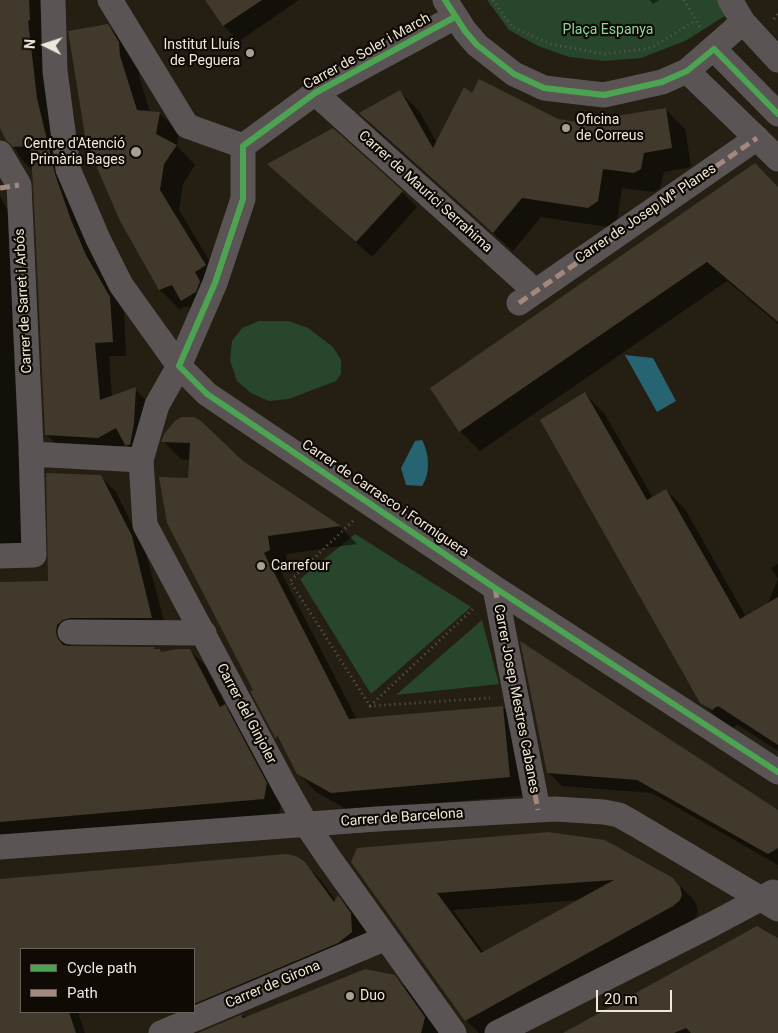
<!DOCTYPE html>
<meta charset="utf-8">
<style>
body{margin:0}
#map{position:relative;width:778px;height:1033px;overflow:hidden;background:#241e13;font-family:Roboto,sans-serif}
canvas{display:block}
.legend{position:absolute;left:20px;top:948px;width:175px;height:65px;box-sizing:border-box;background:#0f0a04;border:1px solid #68625a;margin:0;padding:6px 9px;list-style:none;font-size:15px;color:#eee7db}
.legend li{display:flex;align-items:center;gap:10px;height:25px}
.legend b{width:25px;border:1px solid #68625a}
.north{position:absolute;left:20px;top:20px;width:50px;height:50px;-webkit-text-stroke:4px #0f0a04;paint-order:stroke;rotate:274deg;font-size:14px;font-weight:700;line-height:20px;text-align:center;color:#eee7db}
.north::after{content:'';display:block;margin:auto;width:18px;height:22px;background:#eee7db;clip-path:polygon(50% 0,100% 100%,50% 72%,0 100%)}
.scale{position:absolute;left:596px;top:990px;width:76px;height:22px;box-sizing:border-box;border:2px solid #eee7db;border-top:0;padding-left:6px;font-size:15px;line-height:18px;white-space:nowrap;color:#eee7db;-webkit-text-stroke:4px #0f0a04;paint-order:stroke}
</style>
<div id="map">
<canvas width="778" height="1033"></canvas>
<ul class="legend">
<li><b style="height:6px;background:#4ca352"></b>Cycle path</li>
<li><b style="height:6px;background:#a5887d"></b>Path</li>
</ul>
<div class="north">N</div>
<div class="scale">20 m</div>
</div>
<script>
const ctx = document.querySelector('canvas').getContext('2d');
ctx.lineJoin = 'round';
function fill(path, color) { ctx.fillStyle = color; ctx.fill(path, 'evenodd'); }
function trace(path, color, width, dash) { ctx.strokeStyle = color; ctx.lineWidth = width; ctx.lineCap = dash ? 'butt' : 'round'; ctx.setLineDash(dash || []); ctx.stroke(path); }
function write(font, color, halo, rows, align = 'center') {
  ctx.font = font + ' Roboto,sans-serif'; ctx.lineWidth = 4.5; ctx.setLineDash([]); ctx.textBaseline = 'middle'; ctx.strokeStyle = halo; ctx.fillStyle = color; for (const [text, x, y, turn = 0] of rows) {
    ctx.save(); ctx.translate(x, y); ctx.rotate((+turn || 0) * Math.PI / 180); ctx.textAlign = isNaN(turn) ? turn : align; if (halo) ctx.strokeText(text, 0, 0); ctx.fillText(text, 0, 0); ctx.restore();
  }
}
fill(new Path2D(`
 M487,0H719L728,14L685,41L641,58L605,61L569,57L538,46L509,30Z
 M259,321H289L308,328L333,347L341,360V374L336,381L289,399L269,401L251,393L237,381L230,360L232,341L242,328Z
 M355,534L471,607L371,694L300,579Z
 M482,620L499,684L396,695Z`), '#27462c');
fill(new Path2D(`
 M625,355L653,358L676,401L657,412Z
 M422,440C429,453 431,473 422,486L406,485L401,468L415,441Z`), '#276472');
fill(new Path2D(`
 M0,0H41L43,34H41L51,113L100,270L124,312L126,356H109L112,397L135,389L149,403L140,458L126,444L112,451L60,448L46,434L34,172L22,160L0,125Z
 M207,0H299L239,41L224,26Z
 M650,0H659L653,4Z
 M108,26L127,45L138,63L139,76L150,112L159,113L179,132L177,146L195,165L183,184L179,210L224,285L201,319L188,306L179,309L160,290Z
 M400,92L419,111L437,143L472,94L558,120L577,123L665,109L685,129L691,167L664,172L660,188L654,192L622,188L617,220L608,227L541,217L513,251L380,133L361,114Z
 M270,165L402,192L417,207L372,257Z
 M778,188V324L727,281L480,451L460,431L432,388Z
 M0,196L13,220L23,550L0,551Z
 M585,394L604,413L653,498L666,490L685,509L746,617L767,605L778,579V751L738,725L732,728L721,721L701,702Z
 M176,422L242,462L340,527L357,544L286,554L288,568L281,572L357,720L503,707L521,725L528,795L350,811L316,792L298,773L252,692L255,690L190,460L181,459L163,441Z
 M100,476L116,492L146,553L167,633L73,640L70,648H154L163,653L189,650L205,665L227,708L240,721L282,800L279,814L0,837V583L50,582Z
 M778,564V579L771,568Z
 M522,644L778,811V865L652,793L562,786L548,772Z
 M353,861L675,881L693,899L697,906L698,913L696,917L690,923L490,1033H479L466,1020ZM579,900L484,953L453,910Z
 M304,863L320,879L336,901L338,897L353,912L366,930L367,948L188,1028L172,1012H194V949H21V1012H78L85,1033H0V880Z
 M778,939V1033H567Z
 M395,977L410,992L439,1033H201L244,1015L247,1018Z`), '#0007');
fill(new Path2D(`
 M0,0H29L30,20L28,21L37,98L55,174L71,220L86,255L110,297L113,342L95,343L100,400L136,387L134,423L130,445H125L116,428L98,438L45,435L33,184L30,146L13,147L6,140L0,128Z
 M205,0H262L223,26Z
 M108,24L119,42L120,56L137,110L160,112L156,134L177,145L164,164L160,190L206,265L195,272L200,281L196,292L181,301L172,285L159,290L120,221L86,142L68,31Z
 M479,79L558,119L577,122L666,108L672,148L644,153L641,169L634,173L603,169L598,201L588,208L522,198L493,233L359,113L400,90L433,148L464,87L472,93Z
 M333,128L403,191L356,242L267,164Z
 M755,163L778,187V322L707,262L459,432L430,388Z
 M585,392L647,500L666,489L740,619L778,597V745L718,706L712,710L700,703L540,420Z
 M181,417H194L201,421L243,461L341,526L268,536L270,550L264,553L349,719L503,706L510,777L331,793L297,774L277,735L276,739L250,691L253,690L167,523L159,477L188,478L190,443L161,442L164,434L175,421Z
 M46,473L101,475L132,536L152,618H70L63,620L57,625L56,632L58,639L63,645L70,646L155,647L154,649H160L161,652L177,649H190L220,707L225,704L267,783L264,799L0,822V582L48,581Z
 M520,641L778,810V848L768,854L637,780L547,773Z
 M548,832L605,840L673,878L680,887L682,895L680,900L673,906L465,1021L351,862L357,848ZM614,880L481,953L437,893L542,885Z
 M286,854L296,856L305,862L334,902L338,895L351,913L352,932L338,943L194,1004V949H21V1012H69L76,1033H0V879Z
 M757,926L778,938V1033H691L686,1028L674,1033H563Z
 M365,969L395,975L425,1017L421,1033H198L245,1013L241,1016L243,1018Z`), '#41392b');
trace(new Path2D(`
 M493,0L512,27L551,44L604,54L651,48L696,20
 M684,0L700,27
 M774,19L778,13
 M353,521L290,581L370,706L490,698
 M370,706L473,609`), '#5d5a54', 3, [1, 4]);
trace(new Path2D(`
 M53,0L55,71L68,169L98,239L121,285L179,366L207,394L495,588L778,772
 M110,0L187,126L243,146
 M445,0L465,31L477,45L514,74L544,88L604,95L662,82L687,71L743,22
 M730,0L743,22L778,60
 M714,49L778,114
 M687,71L778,159
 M315,93L535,291
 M243,146V199L215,283L179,366L157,405L141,460L145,525L285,787L306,824L329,858L454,1033
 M243,146L315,93L455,17
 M0,153L19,185L31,446L34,555L0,556
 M519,303L757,138
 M31,454L141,460
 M495,588L538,810
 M70,632L204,633
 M0,847L377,819L555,809L604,812L619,815L635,824L778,909
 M161,1033L386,938
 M497,1033L713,924L773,892`), '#5a5554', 25);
trace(new Path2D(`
 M0,188L19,185
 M519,303L757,138
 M495,588L538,810`), '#a5887d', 5, [10, 5]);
trace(new Path2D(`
 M445,0L465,31L477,45L514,74L544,88L604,95L662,82L687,71L714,49L778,114
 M455,17L315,93L243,146V199L215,283L179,366L207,394L495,588L778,772`), '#4ca352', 6);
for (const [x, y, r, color] of [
 [250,53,5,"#a7a195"],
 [566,128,5,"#a7a195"],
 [136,152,6,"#a7a195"],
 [261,566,5,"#a7a195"],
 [350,996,5,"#a7a195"]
]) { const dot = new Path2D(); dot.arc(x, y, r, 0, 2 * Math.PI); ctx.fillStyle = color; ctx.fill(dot); trace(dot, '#0f0a04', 2); }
write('14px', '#88d99a', '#0f0a04', [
 ["Plaça Espanya",608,30]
]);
write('14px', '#eee7db', '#0f0a04', [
 ["Institut Lluís",240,45,"right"],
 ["de Peguera",240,61,"right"],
 ["Oficina",576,120],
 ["de Correus",576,136],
 ["Centre d'Atenció",125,144,"right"],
 ["Primària Bages",125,160,"right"],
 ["Carrefour",271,566],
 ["Duo",360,996]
], 'left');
write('14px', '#eee7db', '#0f0a04', [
 ["Carrer de Soler i March",367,52,-29],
 ["Carrer de Maurici Serrahima",425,192,42],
 ["Carrer de Josep Mª Planes",646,214,-34],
 ["Carrer de Sarret i Arbós",24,301,-93],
 ["Carrer de Carrasco i Formiguera",385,499,34],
 ["Carrer Josep Mestres Cabanes",516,699,79],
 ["Carrer del Ginjoler",246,714,62],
 ["Carrer de Barcelona",402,818,-4],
 ["Carrer de Girona",273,985,-23]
]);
</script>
